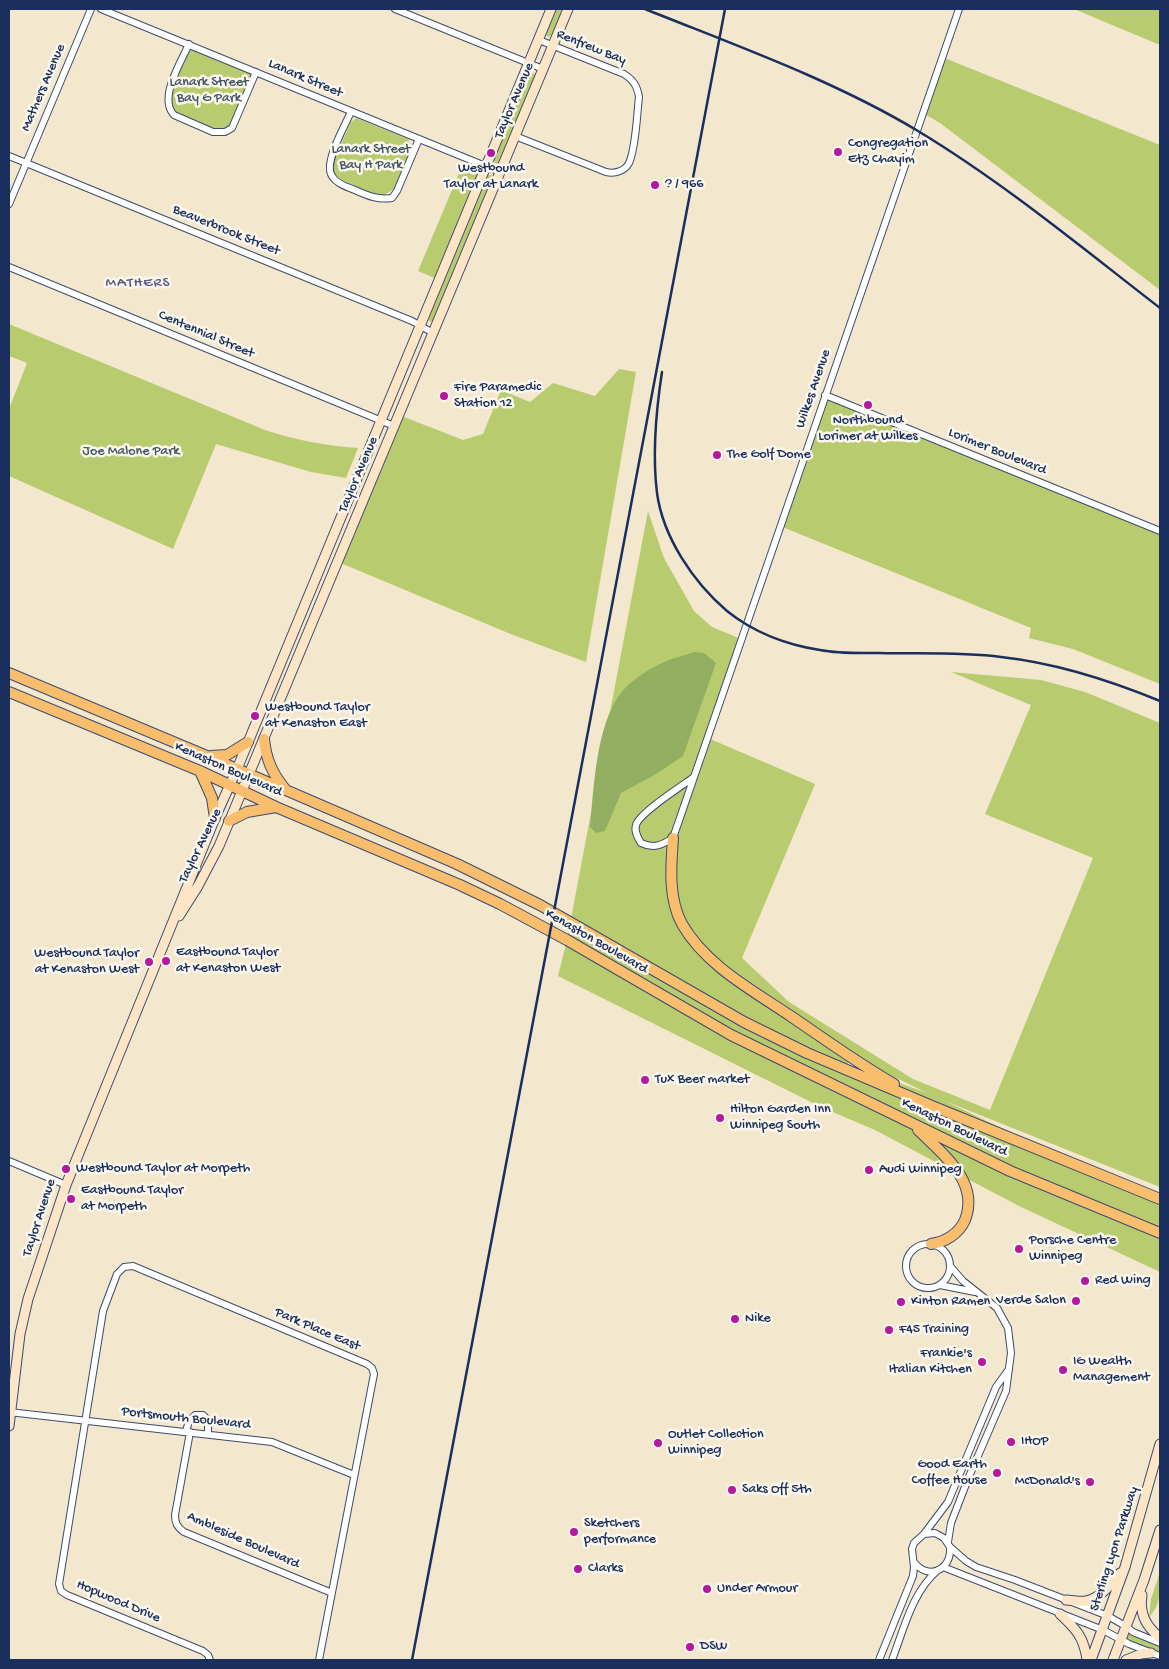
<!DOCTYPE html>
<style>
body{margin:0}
#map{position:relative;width:1169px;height:1669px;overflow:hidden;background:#f3e7ce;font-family:"Gochi Hand",sans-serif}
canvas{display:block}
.frame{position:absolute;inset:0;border:10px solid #1b2f5e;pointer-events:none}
</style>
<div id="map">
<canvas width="1169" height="1669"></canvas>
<div class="frame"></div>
</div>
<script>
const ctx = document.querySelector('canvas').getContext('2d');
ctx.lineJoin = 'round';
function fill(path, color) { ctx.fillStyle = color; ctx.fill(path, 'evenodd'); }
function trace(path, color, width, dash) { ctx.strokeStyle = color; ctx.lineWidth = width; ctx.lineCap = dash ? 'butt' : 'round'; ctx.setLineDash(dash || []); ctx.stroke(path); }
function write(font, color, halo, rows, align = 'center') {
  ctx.font = font + ' "Gochi Hand",sans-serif'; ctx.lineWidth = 5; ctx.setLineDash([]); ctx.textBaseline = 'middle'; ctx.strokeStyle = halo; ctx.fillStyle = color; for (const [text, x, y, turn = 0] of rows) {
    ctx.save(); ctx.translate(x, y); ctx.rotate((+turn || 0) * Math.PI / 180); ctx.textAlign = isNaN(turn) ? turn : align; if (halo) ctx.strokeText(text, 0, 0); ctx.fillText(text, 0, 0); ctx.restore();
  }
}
fill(new Path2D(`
 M556,9H563L552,35L548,37L545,33Z
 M1074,9H1160V45Z
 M189,44L256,72L232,128L220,133L174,115L168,92Z
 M942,57L1160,145V290L940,123L923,113Z
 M531,73L535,74V77L500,162L496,164L494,160Z
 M356,118L408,139L412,147L394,189L384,195L372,193L342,180L334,173L333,162L351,122Z
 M465,159L486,167L439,280L418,271Z
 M489,175H491L493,179L434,320L430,322L428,318L486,177Z
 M9,324L265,430C295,440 326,446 358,448L346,478L311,472L216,444L173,549L9,476V409L27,363L9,356Z
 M619,369L636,372L586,662L513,635L338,562L399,415L463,440L483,434L501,390L530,402L553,383L595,396Z
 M825,395L1160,531V684L1073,649L1029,638L1031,628L780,526Z
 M648,511L664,558L694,611L712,627L741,639L693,778L708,738L815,784L742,958L789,1002L913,1079L990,1110L1093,858L985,814L1031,705L951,672L1041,680L1085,692L1160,723V1187L945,1101L1091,1171L1160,1199V1272L1019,1206L875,1130L823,1108L558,976L567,940ZM850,1061L872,1066L927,1093L847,1064Z
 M1160,1572C1160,1589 1162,1604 1149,1617L1151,1599Z
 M1127,1627L1160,1643V1656L1122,1640Z`), '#b8cb6e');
fill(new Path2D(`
 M694,652L704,653L716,663L683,756L656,774L621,793L605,831L596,833L590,827C594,787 596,725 621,693C629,682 646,671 658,665C669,659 682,656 694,652Z`), '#92af61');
const street = new Path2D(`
 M101,9L500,172
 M395,9L543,69
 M189,44C181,62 158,98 174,115L213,132H225L232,128L256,72
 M351,112C345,125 323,164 332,176C337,184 347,187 355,190C368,196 378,200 392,198L397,191L419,139
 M515,136L606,172C615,174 625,171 629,163C636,148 637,113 639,97C637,85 633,80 624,74L539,40
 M9,156L412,321L433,333
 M9,204L91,9
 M9,267L394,426
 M825,395L1160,531
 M694,777C682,786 639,813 636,825C634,832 638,838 641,843C654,849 662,845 673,838L959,9
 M9,1161L66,1185
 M906 1266a22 22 0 1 1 44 0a22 22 0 1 1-44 0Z
 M940,1285L975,1292
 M9,1412L272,1442L354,1475
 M186,1431L189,1421L195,1415H203L208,1420V1434
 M190,1432L175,1515C175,1523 177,1527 184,1532L332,1593
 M924,1534L948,1502L996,1387L1009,1369
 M948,1542L951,1523L968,1479L1006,1391L1011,1353L1008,1328L997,1308L963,1281L950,1266
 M914,1562C928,1581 952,1570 950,1547
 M943,1567L1103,1630L1129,1644L1160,1656
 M210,1660L208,1655L203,1651L67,1595L61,1591L59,1584L103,1311L117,1274L124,1267L133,1266L367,1364L372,1368L374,1374L319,1660
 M879,1660L913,1576L914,1567L912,1549L914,1543L924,1534L935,1533L944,1538L950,1547L966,1561L976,1567L1015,1580L1108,1616L1127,1627L1133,1632L1160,1643
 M892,1660C904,1629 912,1592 938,1570`);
const secondary = new Path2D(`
 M179,916L198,886L219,846L568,9
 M9,1426L20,1334L28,1299L66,1185L215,818L237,769L551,9
 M1142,1595C1139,1614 1146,1626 1160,1638
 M1066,1600C1072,1600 1080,1602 1086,1601C1101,1598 1111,1584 1120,1573
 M1060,1614C1076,1629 1084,1637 1087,1660
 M1091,1660L1125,1567L1160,1444
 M1113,1660L1144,1580L1160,1530
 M1126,1660L1141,1654L1151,1653`);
const primary = new Path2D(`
 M9,673L207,756L457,864L540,905L744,1022L807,1053L932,1106L1160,1199
 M9,692L200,771L276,807L460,885L500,904L567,940L731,1035L1010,1171L1160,1233
 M264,739C266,759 272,773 285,789
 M211,756L227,755L248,742
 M200,771L212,798L215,818
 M229,821L247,812L276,807
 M673,838C671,866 668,898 682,924C706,966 754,991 792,1017C826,1040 859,1064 894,1084
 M918,1130C943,1154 980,1182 965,1220C959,1234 945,1242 931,1244`);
trace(street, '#3b4b6f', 8);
trace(secondary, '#3b4b6f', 11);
trace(primary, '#3b4b6f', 12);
trace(street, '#fff', 6);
trace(secondary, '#fde5c5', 9);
trace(primary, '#f9be6d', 10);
trace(new Path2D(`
 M645,9C737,46 833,80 918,131C1004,183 1081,247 1160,308
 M662,372C656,411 652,453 657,493C663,537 693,582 727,611C753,632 787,645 820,650C840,654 860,653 880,653C920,654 961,652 1001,657C1056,663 1109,680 1160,701
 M412,1660L725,9`), '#1b2f5e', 2.5);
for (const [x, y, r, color] of [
 [838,152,5,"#b5179e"],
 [491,153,5,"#b5179e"],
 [655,185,5,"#b5179e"],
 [444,396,5,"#b5179e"],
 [868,405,5,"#b5179e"],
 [717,455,5,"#b5179e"],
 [255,716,5,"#b5179e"],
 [166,961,5,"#b5179e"],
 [149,962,5,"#b5179e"],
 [645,1080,5,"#b5179e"],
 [720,1118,5,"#b5179e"],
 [66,1169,5,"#b5179e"],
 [869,1170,5,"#b5179e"],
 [71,1199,5,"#b5179e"],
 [1019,1249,5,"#b5179e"],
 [1085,1281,5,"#b5179e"],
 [1076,1301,5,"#b5179e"],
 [901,1302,5,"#b5179e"],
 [735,1319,5,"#b5179e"],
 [889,1330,5,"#b5179e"],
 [982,1362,5,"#b5179e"],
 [1063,1370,5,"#b5179e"],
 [1011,1442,5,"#b5179e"],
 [658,1443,5,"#b5179e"],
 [997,1473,5,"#b5179e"],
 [1090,1482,5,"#b5179e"],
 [732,1490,5,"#b5179e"],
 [574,1532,5,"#b5179e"],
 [578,1569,5,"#b5179e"],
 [707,1589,5,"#b5179e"],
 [690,1647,5,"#b5179e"]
]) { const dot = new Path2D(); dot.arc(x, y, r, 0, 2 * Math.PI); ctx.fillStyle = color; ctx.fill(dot); trace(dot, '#fbf7ec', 2); }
write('14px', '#1b2f5e', '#fbf7ec', [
 ["Renfrew Bay",591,48,22],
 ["Lanark Street",305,79,23],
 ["Mathers Avenue",44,88,-67],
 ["Taylor Avenue",515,101,-67],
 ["Beaverbrook Street",226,231,22],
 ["Centennial Street",206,335,23],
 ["Wilkes Avenue",814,389,-71],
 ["Lorimer Boulevard",997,452,22],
 ["Taylor Avenue",359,475,-67],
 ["Kenaston Boulevard",228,770,24],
 ["Taylor Avenue",201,846,-64],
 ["Kenaston Boulevard",596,942,30],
 ["Kenaston Boulevard",954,1128,26],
 ["Taylor Avenue",40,1218,-72],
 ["Park Place East",317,1330,23],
 ["Portsmouth Boulevard",186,1419,6],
 ["Ambleside Boulevard",243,1541,24],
 ["Sterling Lyon Parkway",1115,1549,-72],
 ["Hopwood Drive",118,1602,23]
]);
write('14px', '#425662', '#fbf7ec', [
 ["Lanark Street",209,83],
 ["Bay G Park",209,99],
 ["Lanark Street",371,150],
 ["Bay H Park",371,166],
 ["Joe Malone Park",131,452]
]);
write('14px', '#1b2f5e', '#fbf7ec', [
 ["Congregation",848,144],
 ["Etz Chayim",848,160],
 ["Westbound",491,169,"center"],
 ["Taylor at Lanark",491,185,"center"],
 ["? / 966",665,185],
 ["Fire Paramedic",454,388],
 ["Station 12",454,404],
 ["Northbound",868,421,"center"],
 ["Lorimer at Wilkes",868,437,"center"],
 ["The Golf Dome",727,455],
 ["Westbound Taylor",265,708],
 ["at Kenaston East",265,724],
 ["Eastbound Taylor",176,953],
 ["at Kenaston West",176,969],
 ["Westbound Taylor",139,954,"right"],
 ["at Kenaston West",139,970,"right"],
 ["Tux Beer market",655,1080],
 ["Hilton Garden Inn",730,1110],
 ["Winnipeg South",730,1126],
 ["Westbound Taylor at Morpeth",76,1169],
 ["Audi Winnipeg",879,1170],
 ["Eastbound Taylor",81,1191],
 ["at Morpeth",81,1207],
 ["Porsche Centre",1029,1241],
 ["Winnipeg",1029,1257],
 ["Red Wing",1095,1281],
 ["Verde Salon",1066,1301,"right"],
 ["Kinton Ramen",911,1302],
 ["Nike",745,1319],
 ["F45 Training",899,1330],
 ["Frankie's",972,1354,"right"],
 ["Italian Kitchen",972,1370,"right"],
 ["IG Wealth",1073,1362],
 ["Management",1073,1378],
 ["Outlet Collection",668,1435],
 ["Winnipeg",668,1451],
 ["IHOP",1021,1442],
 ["Good Earth",987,1465,"right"],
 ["Coffee House",987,1481,"right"],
 ["McDonald's",1080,1482,"right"],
 ["Saks Off 5th",742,1490],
 ["Sketchers",584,1524],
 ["performance",584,1540],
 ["Clarks",588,1569],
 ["Under Armour",717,1589],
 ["DSW",700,1647]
], 'left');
ctx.letterSpacing = '1px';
write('15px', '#585786', '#fbf7ec', [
 ["MATHERS",138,284]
]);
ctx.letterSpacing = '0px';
</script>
